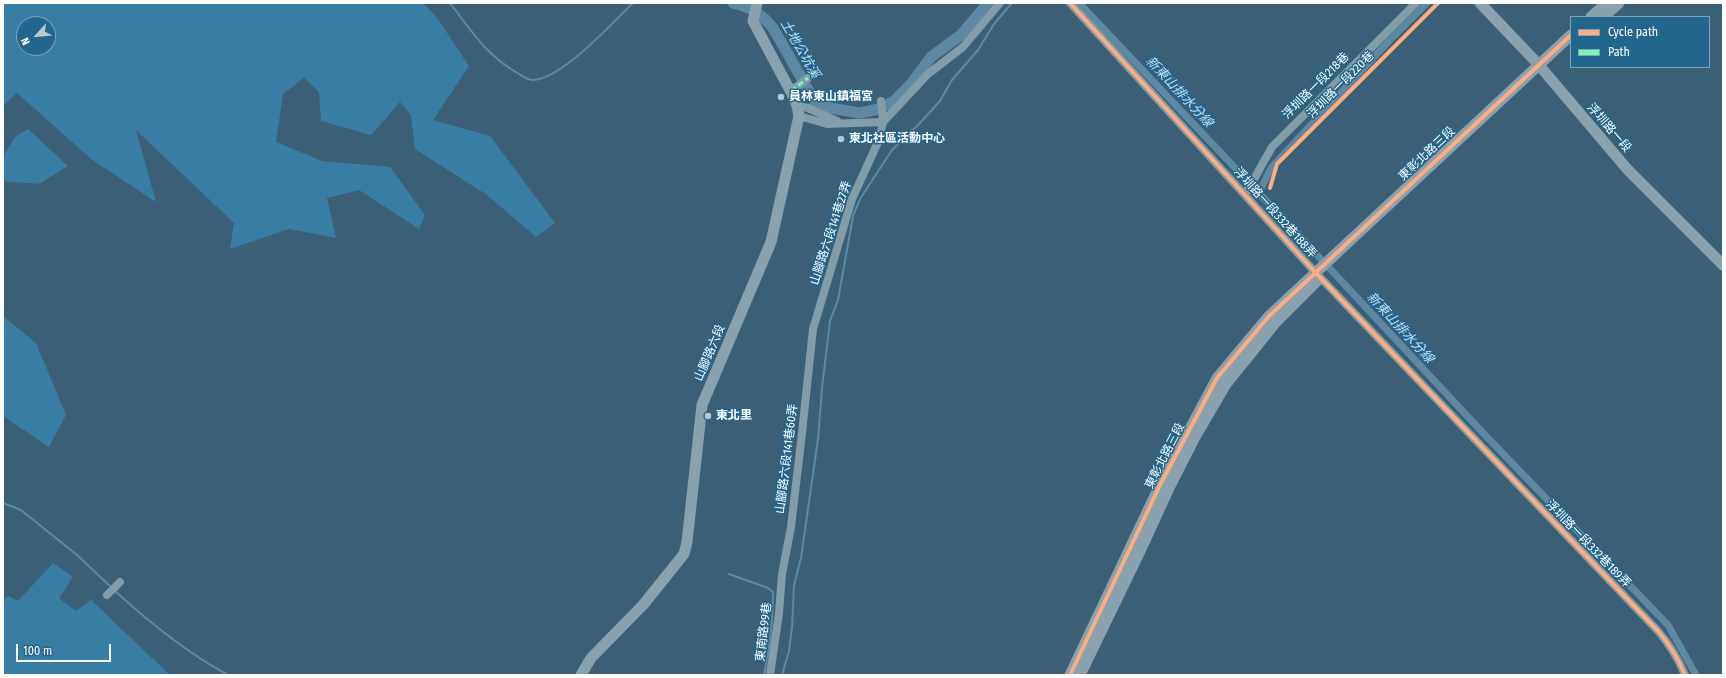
<!DOCTYPE html>
<meta charset="utf-8">
<style>
body{margin:0}
#map{position:relative;width:1726px;height:678px;overflow:hidden;background:#3b6075;font-family:"Fira Sans Condensed",sans-serif}
canvas{display:block}
.frame{position:absolute;inset:0;border:4px solid #fff;pointer-events:none}
.legend{position:absolute;left:1570px;top:16px;width:140px;height:52px;box-sizing:border-box;background:#23668d;border:1px solid #7ba3bb;margin:0;padding:5px 7px;list-style:none;font-size:12px;color:#fff}
.legend li{display:flex;align-items:center;gap:8px;height:20px}
.legend b{width:20px;border:1px solid #7ba3bb}
.north{position:absolute;left:16px;top:16px;width:40px;height:40px;box-sizing:border-box;background:#23668d;border:1px solid #7ba3bb;border-radius:50%;rotate:243deg;font-size:11px;font-weight:700;line-height:16px;text-align:center;color:#fff}
.north::after{content:'';display:block;margin:auto;width:14px;height:18px;background:#bac7cf;clip-path:polygon(50% 0,100% 100%,50% 72%,0 100%)}
.scale{position:absolute;left:16px;top:644px;width:95px;height:18px;box-sizing:border-box;border:2px solid #fff;border-top:0;padding-left:5px;font-size:12px;line-height:14px;white-space:nowrap;color:#fff;-webkit-text-stroke:3px #23668d;paint-order:stroke}
</style>
<div id="map">
<canvas width="1726" height="678"></canvas>
<div class="frame"></div>
<ul class="legend">
<li><b style="height:5px;background:#ffac80"></b>Cycle path</li>
<li><b style="height:5px;background:#7af9b4"></b>Path</li>
</ul>
<div class="north">N</div>
<div class="scale">100 m</div>
</div>
<script>
const ctx = document.querySelector('canvas').getContext('2d');
ctx.lineJoin = 'round';
function fill(path, color) { ctx.fillStyle = color; ctx.fill(path, 'evenodd'); }
function trace(path, color, width, dash) { ctx.strokeStyle = color; ctx.lineWidth = width; ctx.lineCap = dash ? 'butt' : 'round'; ctx.setLineDash(dash || []); ctx.stroke(path); }
function write(font, color, halo, rows, align = 'center') {
  ctx.font = font + ' "Fira Sans Condensed","Noto Sans TC",sans-serif'; ctx.lineWidth = 3; ctx.setLineDash([]); ctx.textBaseline = 'middle'; ctx.strokeStyle = halo; ctx.fillStyle = color; for (const [text, x, y, turn = 0] of rows) {
    ctx.save(); ctx.translate(x, y); ctx.rotate((+turn || 0) * Math.PI / 180); ctx.textAlign = isNaN(turn) ? turn : align; if (halo) ctx.strokeText(text, 0, 0); ctx.fillText(text, 0, 0); ctx.restore();
  }
}
fill(new Path2D(`
 M3,3H423L438,19L469,66L433,120L490,136L555,223L536,237L487,195L415,149L411,115L400,102L371,135L321,121L319,92L304,78L283,94L276,142L322,161L390,167L425,215L419,229L359,190L327,198L336,238L289,229L230,249L234,223L136,130L156,202L91,159L17,93L3,106ZM24,24H48V48H24Z
 M28,129L68,166L39,184L3,181V156L16,136Z
 M3,316L36,343L66,415L49,447L3,416Z
 M53,563L73,577L59,598L76,611L91,600L170,675H3V599L8,596L18,601Z`), '#387da3');
trace(new Path2D(`
 M450,3C472,32 487,56 519,74C524,77 528,80 533,80C562,79 612,23 633,3
 M3,503L21,510L77,555L112,588
 M729,574L768,588L773,592C773,620 770,647 764,675
 M115,591C149,622 187,653 228,675
 M782,675L789,651L792,627L794,585L801,558L818,439L822,388L830,321L838,300L853,216L860,199L892,150L919,124L940,101L952,80L978,50L994,24L1012,3`), '#5d89a2', 2);
trace(new Path2D(`
 M1079,3L1291,227L1484,434L1668,625L1696,675
 M1259,193L1271,168L1389,41L1427,3`), '#5d89a2', 7);
trace(new Path2D(`
 M733,3C749,6 763,15 773,28L814,100L820,105L831,108L859,113L879,109L894,101L911,84L931,57L961,35L988,3`), '#5d89a2', 11);
trace(new Path2D(`
 M1070,3L1315,272L1658,631C1670,645 1678,658 1685,675
 M791,91L808,78
 M797,106L808,108L837,121
 M799,116L827,124L883,122L928,74L963,47L1000,3
 M1245,195L1272,147L1416,3
 M107,595L120,582
 M770,675L779,613L782,574L791,527L802,433L813,329L852,199L879,140L883,122L881,101`), '#829ca8', 8);
trace(new Path2D(`
 M1480,3L1538,64L1628,170L1723,265
 M1591,17L1607,3
 M1603,17L1619,3
 M581,675L591,658L643,605L684,554L687,542L702,405L771,242L799,116L797,106L793,96L753,21L757,3
 M1070,675L1160,485L1217,378L1269,316L1571,35
 M1080,675L1140,551L1169,488L1195,437L1226,384L1276,322L1317,281`), '#8aa1ae', 11);
trace(new Path2D(`
 M791,91L808,78`), '#7af9b4', 3, [6, 3]);
trace(new Path2D(`
 M1070,3L1315,272L1658,631C1670,645 1678,658 1685,675
 M1270,188L1277,164L1438,3
 M1070,675L1160,485L1217,378L1269,316L1571,35`), '#ffac80', 4);
for (const [x, y, r, color] of [
 [781,97,4,"#bac7cf"],
 [841,139,4,"#bac7cf"],
 [708,416,4,"#bac7cf"]
]) { const dot = new Path2D(); dot.arc(x, y, r, 0, 2 * Math.PI); ctx.fillStyle = color; ctx.fill(dot); trace(dot, '#23668d', 1.5); }
write('12px', '#fff', '#23668d', [
 ["浮圳路一段220巷",1341,85,-45],
 ["浮圳路一段218巷",1316,86,-45],
 ["浮圳路一段",1609,128,49],
 ["東彰北路三段",1427,154,-43],
 ["浮圳路一段332巷188弄",1275,213,48],
 ["山腳路六段141巷27弄",831,233,-72],
 ["山腳路六段",710,353,-67],
 ["東彰北路三段",1165,456,-63],
 ["山腳路六段141巷60弄",787,459,-83],
 ["浮圳路一段332巷189弄",1588,544,46],
 ["東南路99巷",764,632,-83]
]);
write('bold 12px', '#fff', '#23668d', [
 ["員林東山鎮福宮",789,97],
 ["東北社區活動中心",849,139],
 ["東北里",716,416]
], 'left');
write('italic 13px', '#bde0f2', '#23668d', [
 ["土地公坑溪",800,49,60],
 ["新東山排水分線",1179,92,47],
 ["新東山排水分線",1400,328,47]
]);
</script>
